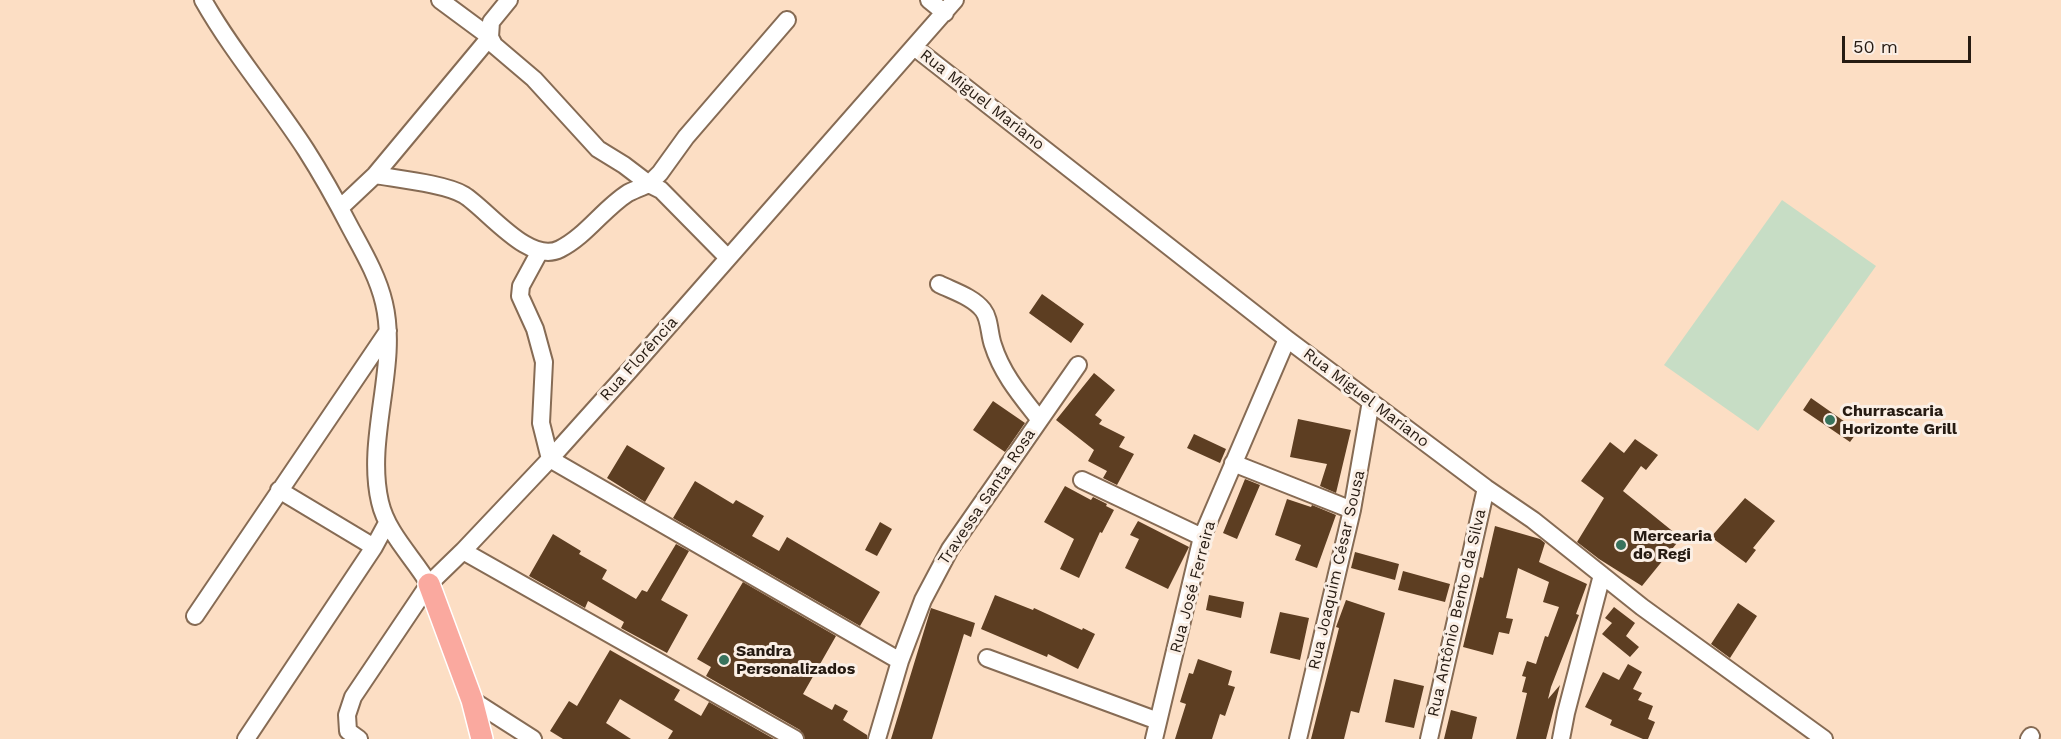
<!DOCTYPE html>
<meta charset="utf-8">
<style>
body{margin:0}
#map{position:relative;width:2061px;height:739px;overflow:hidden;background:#fcdec4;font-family:"Work Sans",sans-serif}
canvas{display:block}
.scale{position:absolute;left:1842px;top:36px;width:129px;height:27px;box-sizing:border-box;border:3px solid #261b12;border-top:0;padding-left:8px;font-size:18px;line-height:21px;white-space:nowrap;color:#261b12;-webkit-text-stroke:4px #fbefe5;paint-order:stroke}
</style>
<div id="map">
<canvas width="2061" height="739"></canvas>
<div class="scale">50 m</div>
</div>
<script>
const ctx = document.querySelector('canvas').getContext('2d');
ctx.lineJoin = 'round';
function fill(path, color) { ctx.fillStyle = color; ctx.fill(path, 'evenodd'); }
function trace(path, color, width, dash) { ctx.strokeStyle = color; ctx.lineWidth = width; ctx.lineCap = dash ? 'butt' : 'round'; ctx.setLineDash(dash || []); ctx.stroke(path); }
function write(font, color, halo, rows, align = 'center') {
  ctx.font = font + ' "Work Sans",sans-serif'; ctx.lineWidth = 6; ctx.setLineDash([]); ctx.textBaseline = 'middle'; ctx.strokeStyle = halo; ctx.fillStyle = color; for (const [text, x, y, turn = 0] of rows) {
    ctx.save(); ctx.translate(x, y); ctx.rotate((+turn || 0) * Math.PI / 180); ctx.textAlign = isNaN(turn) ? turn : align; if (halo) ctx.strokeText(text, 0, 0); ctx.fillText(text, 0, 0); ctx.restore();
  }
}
fill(new Path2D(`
 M1782,200L1876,266L1758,431L1664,365Z`), '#c7ddc5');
fill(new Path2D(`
 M1042,294L1084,324L1071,343L1029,313Z
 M1094,373L1115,390L1095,415L1102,420L1099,424L1125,437L1119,447L1134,454L1117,485L1103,478L1107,471L1088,461L1094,450L1056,420Z
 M1811,398L1858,431L1850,442L1803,410Z
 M993,401L1025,423L1005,452L973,430Z
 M1298,419L1351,430L1336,493L1320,486L1327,464L1290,457Z
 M1194,434L1226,449L1220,463L1187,448Z
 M1635,439L1658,455L1646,470L1641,466L1623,491L1681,538L1642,586L1599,559L1577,542L1604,498L1581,481L1610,442L1624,453Z
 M627,445L665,468L645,502L607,478Z
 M1245,479L1260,485L1237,539L1223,533Z
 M695,481L733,504L736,500L764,516L752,536L779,551L787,537L880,592L860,626L673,518Z
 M1065,486L1091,500L1093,497L1107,504L1106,506L1114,510L1102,533L1100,532L1079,578L1060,569L1074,539L1044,522Z
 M1745,498L1775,521L1753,548L1756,550L1746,563L1711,537Z
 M1287,499L1311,507L1312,505L1336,515L1317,568L1295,560L1301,545L1275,535Z
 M1138,521L1189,547L1168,589L1125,568L1139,539L1130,535Z
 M880,522L892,529L877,556L865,550Z
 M1495,526L1540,539L1545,543L1539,562L1587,584L1576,614L1579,615L1551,687L1548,699L1560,685L1546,739H1516L1527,693L1522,692L1526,677L1522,676L1527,661L1536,664L1545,636L1548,637L1559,607L1543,602L1549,582L1518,568L1506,618L1513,619L1509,634L1499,632L1493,655L1463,647L1480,577L1483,578Z
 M553,534L581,551L579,554L607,570L602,579L636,599L642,590L647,592L676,544L689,551L661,600L688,615L667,653L621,628L624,622L588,601L585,608L529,576Z
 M1355,552L1399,564L1395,580L1351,568Z
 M1403,571L1450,584L1445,602L1398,590Z
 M743,582L836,636L803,694L832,710L835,704L848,711L843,720L867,735V739H805L800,730L706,676L711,667L697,659Z
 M995,595L1033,610L1034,608L1082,630L1083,628L1095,634L1078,669L1048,654L1047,657L981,629Z
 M1209,595L1244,602L1241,618L1206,610Z
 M1346,600L1385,613L1359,713L1351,711L1344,739H1311L1339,628L1336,627Z
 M1738,603L1757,616L1730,658L1711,644Z
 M1614,607L1635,623L1626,636L1639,647L1630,657L1602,634L1612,623L1605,618Z
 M931,608L975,623L971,637L964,634L932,739H891Z
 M1280,612L1309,618L1300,660L1270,653Z
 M610,650L680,690L674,700L701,716L709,702L774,739H668L673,731L620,699L606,723L631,739H563L550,731L569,701L577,706Z
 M1198,659L1232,671L1228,685L1235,687L1225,716L1220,714L1212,739H1175L1186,704L1180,702L1189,673L1193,674Z
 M1628,664L1642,672L1633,689L1642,693L1638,700L1653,706L1648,719L1655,722L1648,739H1643L1610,725L1612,720L1585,707L1603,672L1619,680Z
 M1394,679L1424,686L1414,728L1385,722Z
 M1451,710L1477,717L1472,739H1444Z`), '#5d3e22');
const minor = new Path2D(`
 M203,0C233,53 273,99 306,150C322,175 337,202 351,229C364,253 378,277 384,303C399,366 365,438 380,502C387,533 413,557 429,584
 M509,0L491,22L490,37L494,45L534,79L598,149L624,165L649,184L660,173L686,137L787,20
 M929,0L945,13
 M914,47L1287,339L1486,488L1533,520L1642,607L1824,739
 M375,175C398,179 446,184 464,195C488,210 529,265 560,249C586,236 603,209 628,193C634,190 642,187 649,184L661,190L728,258
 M340,208L375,175L490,37L440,0
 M540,251L521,286L520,296L535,329L544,362L541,423L550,459L900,661
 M939,284C953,291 973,297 983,310C990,319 989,334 993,345C1002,374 1021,396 1039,419
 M1233,463L1352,510
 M1082,480L1202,537
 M279,490L374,547
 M463,551L795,739
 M195,616L388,331
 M987,658L1158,721
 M472,700L533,739
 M246,739L374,547L387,523
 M359,739L348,731L347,715L353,697L429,584L463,551L550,459L629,371L955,0
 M877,739L900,661L923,600L950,549L1078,365
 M1154,739L1202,537L1287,339
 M1298,739L1352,510L1371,401
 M1429,739L1486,488
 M1561,739L1566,713L1602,575
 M2029,739L2031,736`);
const major = new Path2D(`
 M429,584L472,700L482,739`);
trace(minor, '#866b54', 20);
trace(major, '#fff', 24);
trace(minor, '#fff', 16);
trace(major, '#faa99f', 21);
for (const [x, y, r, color] of [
 [1830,420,6,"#38735d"],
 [1621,545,6,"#38735d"],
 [724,660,6,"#38735d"]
]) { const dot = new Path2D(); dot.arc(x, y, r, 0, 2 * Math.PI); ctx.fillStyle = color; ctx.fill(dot); trace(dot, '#fbefe5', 2); }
write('16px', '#261b12', '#fbefe5', [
 ["Rua Miguel Mariano",982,100,38],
 ["Rua Florência",639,359,-48],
 ["Rua Miguel Mariano",1366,398,37],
 ["Travessa Santa Rosa",987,497,-56],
 ["Rua Joaquim César Sousa",1337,570,-77],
 ["Rua José Ferreira",1193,587,-75],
 ["Rua Antônio Bento da Silva",1457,613,-77]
]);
write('bold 16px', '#261b12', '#fbefe5', [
 ["Churrascaria",1842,411],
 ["Horizonte Grill",1842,429],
 ["Mercearia",1633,536],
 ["do Regi",1633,554],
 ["Sandra",736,651],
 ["Personalizados",736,669]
], 'left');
</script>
